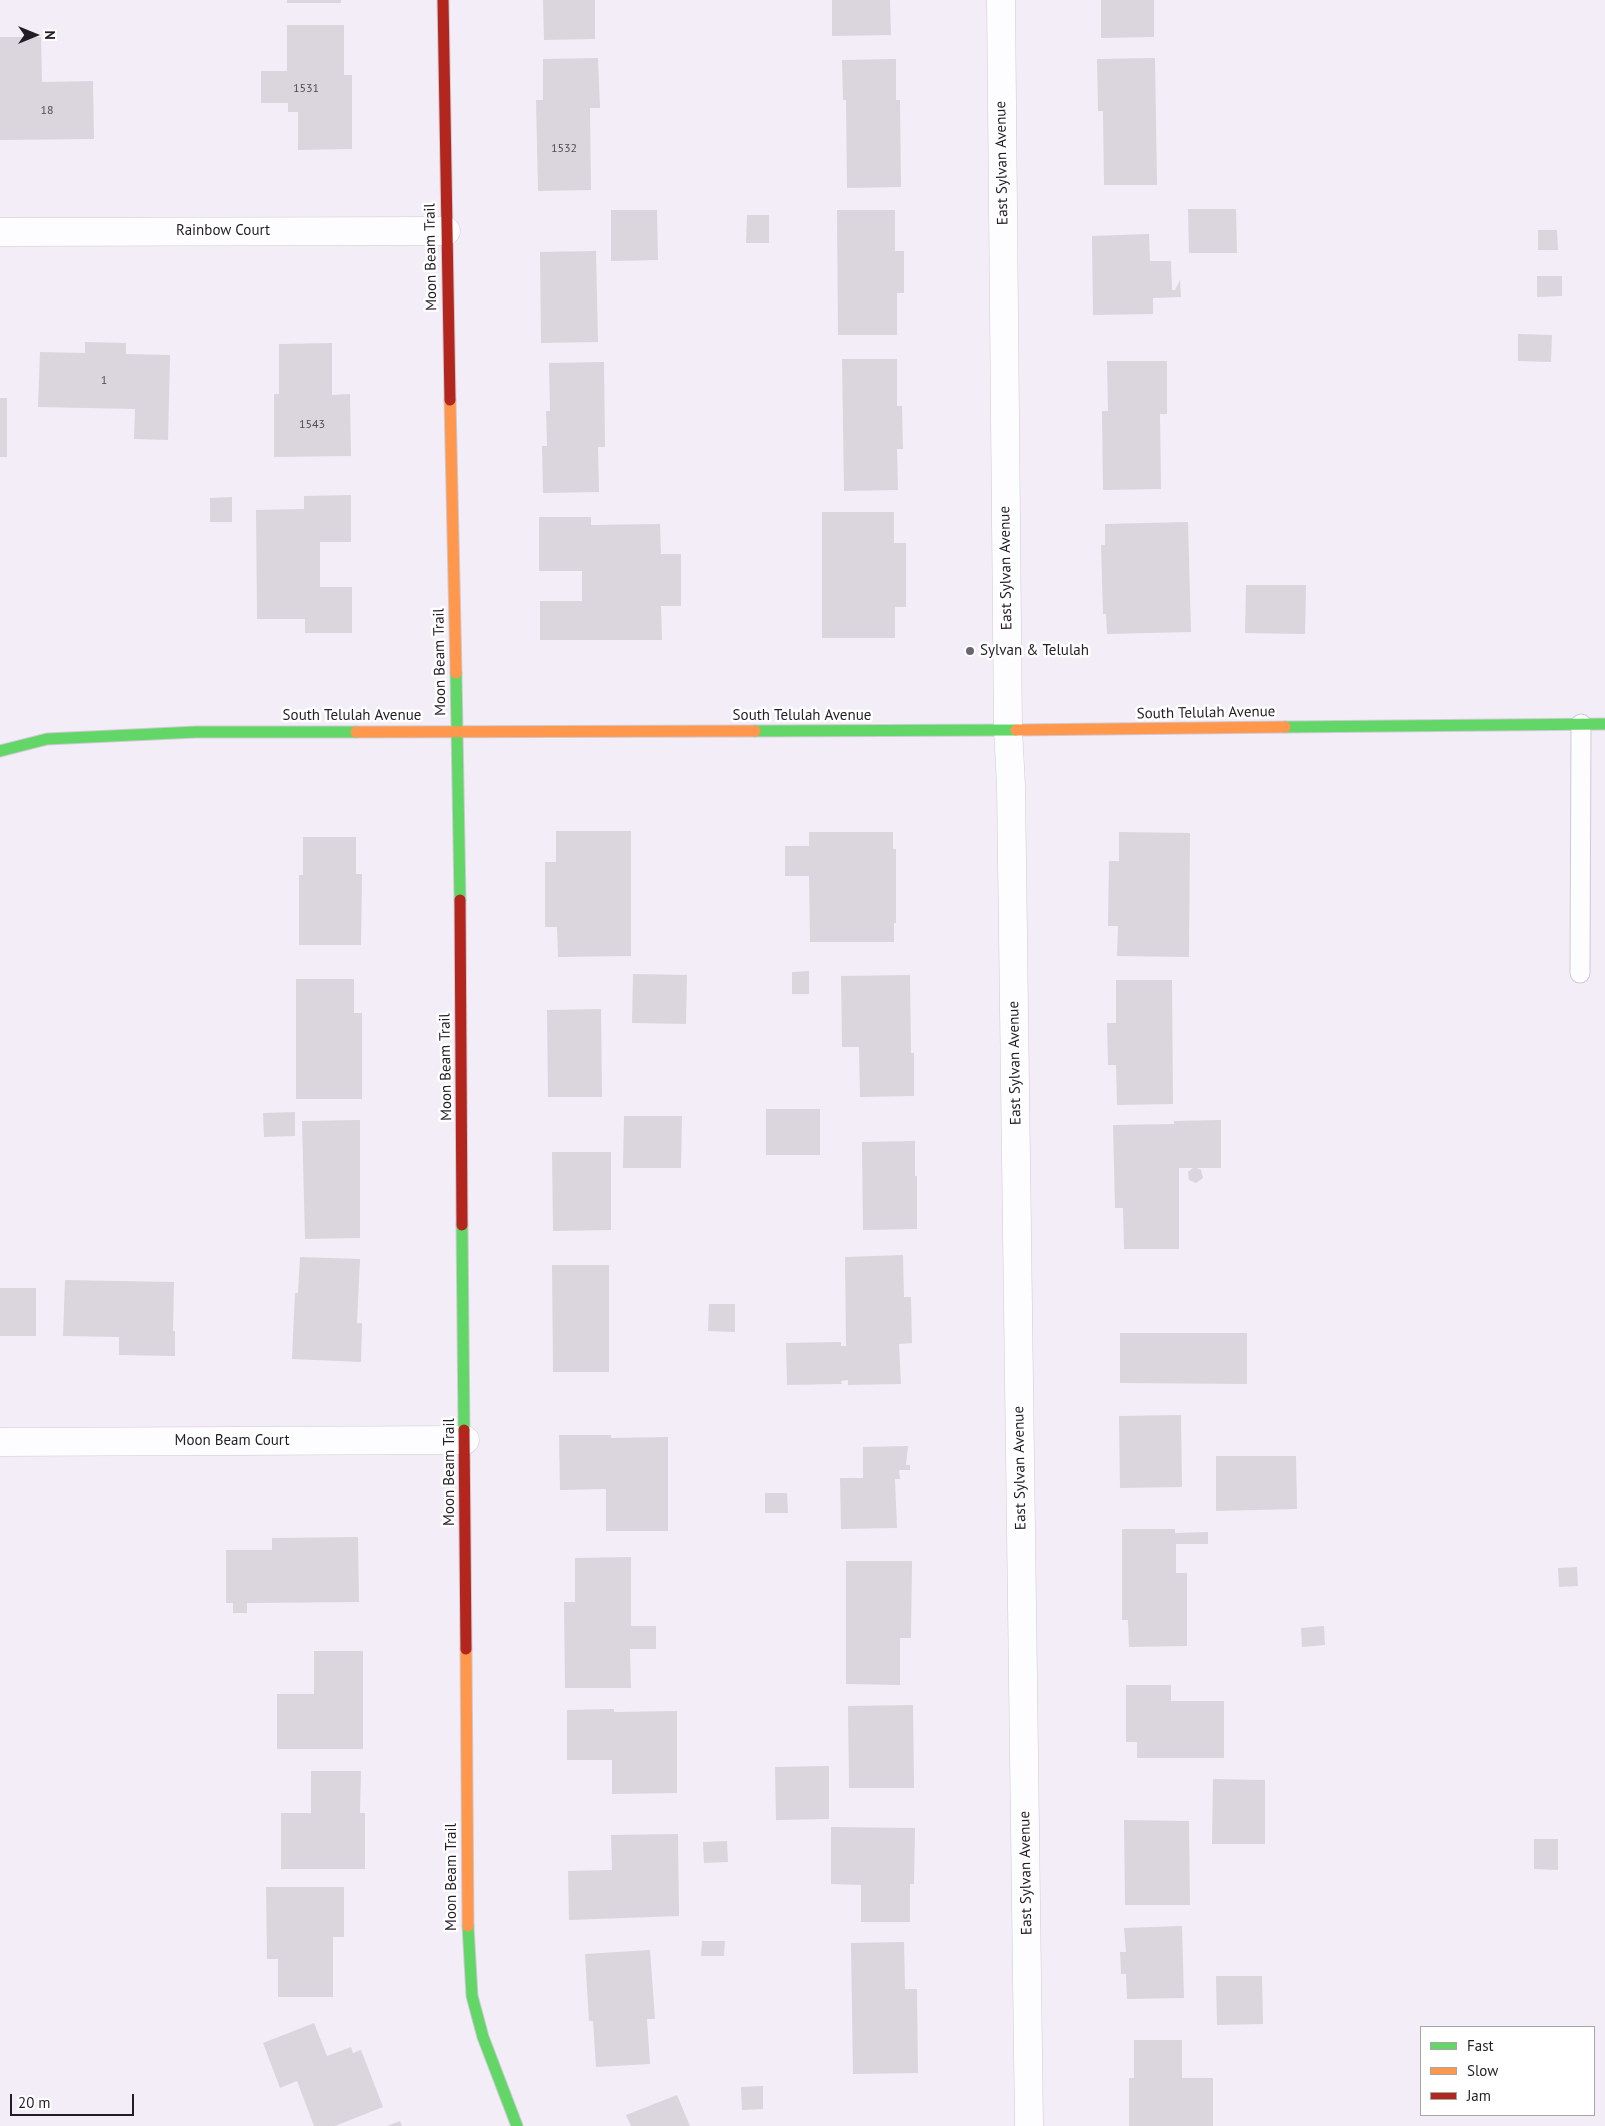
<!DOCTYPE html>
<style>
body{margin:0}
#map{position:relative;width:1605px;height:2126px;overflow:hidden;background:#f3edf8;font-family:"PT Sans",sans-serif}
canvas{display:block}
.legend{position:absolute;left:1420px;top:2026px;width:175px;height:90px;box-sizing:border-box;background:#fff;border:1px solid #a6a5a8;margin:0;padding:6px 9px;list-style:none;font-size:15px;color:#211d25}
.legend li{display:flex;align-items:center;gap:10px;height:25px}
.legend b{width:25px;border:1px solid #a6a5a8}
.north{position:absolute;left:10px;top:10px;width:50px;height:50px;-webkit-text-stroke:4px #fff;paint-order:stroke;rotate:90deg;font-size:14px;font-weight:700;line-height:20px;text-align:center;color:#211d25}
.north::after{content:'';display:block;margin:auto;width:18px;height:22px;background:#211d25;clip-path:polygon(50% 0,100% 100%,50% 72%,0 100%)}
.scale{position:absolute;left:10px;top:2094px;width:124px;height:22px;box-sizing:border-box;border:2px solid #211d25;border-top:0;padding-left:6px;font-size:15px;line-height:18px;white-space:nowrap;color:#211d25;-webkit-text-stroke:4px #fff;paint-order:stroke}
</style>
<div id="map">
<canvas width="1605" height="2126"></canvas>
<ul class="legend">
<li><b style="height:6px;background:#63d668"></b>Fast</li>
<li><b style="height:6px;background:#ff974d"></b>Slow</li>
<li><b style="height:6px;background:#b3261e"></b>Jam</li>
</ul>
<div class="north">N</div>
<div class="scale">20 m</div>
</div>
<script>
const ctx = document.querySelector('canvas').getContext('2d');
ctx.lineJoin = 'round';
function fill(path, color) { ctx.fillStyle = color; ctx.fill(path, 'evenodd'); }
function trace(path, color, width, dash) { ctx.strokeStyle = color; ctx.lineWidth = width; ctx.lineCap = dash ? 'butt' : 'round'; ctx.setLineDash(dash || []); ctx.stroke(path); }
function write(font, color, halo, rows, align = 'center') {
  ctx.font = font + ' "PT Sans",sans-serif'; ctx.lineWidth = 5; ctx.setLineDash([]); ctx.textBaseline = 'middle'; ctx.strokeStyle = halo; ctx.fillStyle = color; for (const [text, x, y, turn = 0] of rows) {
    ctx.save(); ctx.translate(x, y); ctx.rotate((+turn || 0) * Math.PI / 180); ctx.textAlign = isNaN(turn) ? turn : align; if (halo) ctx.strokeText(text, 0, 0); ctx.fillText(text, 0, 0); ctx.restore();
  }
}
fill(new Path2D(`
 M287,0H341V3H287Z
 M543,0H595V39L544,40Z
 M832,0H890L891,35L832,36Z
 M1101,0H1154V37L1101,38Z
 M287,25H344V75H352V149L298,150V112H288V103H261V71H287Z
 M0,37H41L42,82L93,81L94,139L0,140Z
 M598,58L600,108H590L591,190L538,191L536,100H543V59Z
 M1155,58L1157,185H1104L1103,111H1098L1097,59Z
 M896,59V100H900L901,187L847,188L846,100H843L842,60Z
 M1188,209H1236L1237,253H1189Z
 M611,210H657L658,260L611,261Z
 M837,210H895V251H904V293H897V335H838Z
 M747,215H769V243H746Z
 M1538,230H1557L1558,250H1538Z
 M1149,234L1150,261H1171L1172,290H1175L1180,280L1181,297L1153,298V314L1093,315L1092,236Z
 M596,251L598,342L541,343L540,252Z
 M1537,276H1562V296L1537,297Z
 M1518,334L1552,335L1551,362L1518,361Z
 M85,342L126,343V354L170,355L168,440L134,439L135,409L38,407L40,352L85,353Z
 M332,343V395L350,394L351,456L274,457V394H279V344Z
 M842,359H897V406H902L903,449H897L898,490L844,491Z
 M1107,361H1167V414H1160L1161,489L1103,490L1102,411H1108Z
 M604,362L605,447H598L599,492L543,493L542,446H547L546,411H550L549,363Z
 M0,398H7V457H0Z
 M351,495V542H320V587H352V633H305V619H257L256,510L304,509V496Z
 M232,497V522H210V498Z
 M822,512H894V543H906V607H895V638H822Z
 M539,517H591V525L660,524L661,554H681V606H661L662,640H540V601H582V571H539Z
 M1188,522L1191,632L1107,634L1106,614H1103L1101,545H1105V524Z
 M1246,585H1306L1305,634L1245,633Z
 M556,831H631V956L558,957L557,927H545V862H556Z
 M809,832H893V849H896V923H894V942H810L809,876H785V846H809Z
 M1119,832L1190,833L1189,957L1117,956L1118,926H1108L1109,861H1119Z
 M303,837H356V874H362L361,945H299V875H303Z
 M809,971V994H792V972Z
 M633,974L687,975L686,1024L632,1023Z
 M910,975L911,1053H914V1096L860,1097L859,1047H842L841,976Z
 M296,979H354V1013H362V1099H296Z
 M1116,980H1172L1173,1104L1117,1105L1116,1065H1108L1107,1023H1116Z
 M601,1009L602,1097H548L547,1010Z
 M766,1109H820V1155H766Z
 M295,1112V1136L264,1137L263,1113Z
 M624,1116H682L681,1168H623Z
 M360,1120V1238L305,1239L302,1121Z
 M1221,1120V1168H1197L1201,1170L1203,1178L1196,1183L1189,1180L1188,1172L1193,1168H1179V1249H1124L1123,1208H1115L1113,1125L1174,1124V1121Z
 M915,1141V1176H917V1229L863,1230L862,1142Z
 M552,1152H611V1230L553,1231Z
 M903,1255L904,1297H911L912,1343L899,1344L901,1384L848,1385V1380L841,1381L842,1384L787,1385L786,1343L841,1342V1346H846L845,1257Z
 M300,1257L360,1259L357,1323H362L361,1362L292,1359L295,1293H298Z
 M552,1265H609V1372H553Z
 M65,1280L174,1282L173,1331H175V1356L119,1355V1337L63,1336Z
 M0,1288H36V1336H0Z
 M709,1304H735V1332L708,1331Z
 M1120,1333H1247V1384L1120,1383Z
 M1181,1415L1182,1487L1120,1488L1119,1416Z
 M559,1435H611V1438L668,1437V1531H606V1489L560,1490Z
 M908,1446L906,1465H910V1470H899L900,1479H895L897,1528L841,1529L840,1478H863V1447Z
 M1216,1456H1296L1297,1509L1216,1511Z
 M765,1493H787L788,1513H765Z
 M1122,1529H1175V1533L1208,1532V1544H1176V1573H1187V1646L1129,1647L1128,1620H1122Z
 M358,1537L359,1602L247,1603V1613H233V1603H226V1550H272V1538Z
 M631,1557V1626H656V1649H630L631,1688H565L564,1602H575V1558Z
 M846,1561H912L911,1638H900V1685L846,1684Z
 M1577,1567L1578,1586L1559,1587L1558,1568Z
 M1324,1626L1325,1645L1302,1647L1301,1628Z
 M314,1651H363V1749H277V1694H314Z
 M1126,1685H1171V1701H1224V1758H1137V1742H1126Z
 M913,1705L914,1788H849L848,1706Z
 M614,1709V1712L677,1711V1793L612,1794V1760H567V1710Z
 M829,1766V1819L776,1820L775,1767Z
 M311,1771H361L360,1813H365V1869H281V1813H311Z
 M1213,1779L1265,1780V1844H1212Z
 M1124,1820L1189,1821L1190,1905H1125Z
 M831,1827L915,1828L914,1884H910V1922H861V1885L831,1884Z
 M678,1834L679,1916L569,1920L568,1871L612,1870L611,1835Z
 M1534,1839H1558V1870L1534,1869Z
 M727,1841L728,1862L704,1863L703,1842Z
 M266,1887H344V1937H333V1997H278V1959H267Z
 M1182,1926L1184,1998L1127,1999L1126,1974H1121L1120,1952H1126L1124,1928Z
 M702,1941H725L724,1956H701Z
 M904,1942L905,1989H917L918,2073L853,2074L851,1943Z
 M650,1950L655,2019H647L650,2064L596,2067L593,2021H589L585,1954Z
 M1216,1976H1262L1263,2024L1217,2025Z
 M314,2023L327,2056L351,2047L353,2053L361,2050L383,2107L335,2126H314L297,2081L280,2088L263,2043Z
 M1134,2040H1182V2078H1213V2126H1129V2078H1134Z
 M763,2086V2109L742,2110L741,2087Z
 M677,2095L690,2126H631L626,2115Z
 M400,2121L402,2126H387Z`), '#dbd5dd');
const lane = new Path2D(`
 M1580,973L1581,724`);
const street = new Path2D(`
 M1001,0L1008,729L1011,786L1029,2126
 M0,232L446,231
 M0,1442L465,1440`);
const fast = new Path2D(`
 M456,673L460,900
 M1285,727L1605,724
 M755,731L1016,730
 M0,751L47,739L196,732H356
 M462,1225L464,1430
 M468,1926L472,1996L483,2037L517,2126`);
const slow = new Path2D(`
 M450,400L456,673
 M1016,730L1285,727
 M356,732L755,731
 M466,1649L468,1926`);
const jam = new Path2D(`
 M443,0L450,400
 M460,900L462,1225
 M464,1430L466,1649`);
trace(lane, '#cfcad3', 21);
trace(street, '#cfcad3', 29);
trace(fast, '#cfcad3', 13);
trace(slow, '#cfcad3', 13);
trace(jam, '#cfcad3', 13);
trace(lane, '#fdfcfe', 19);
trace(street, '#fdfcfe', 28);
trace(fast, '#63d668', 11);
trace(slow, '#ff974d', 11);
trace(jam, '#b3261e', 11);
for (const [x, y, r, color] of [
 [970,651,5,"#6a666f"]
]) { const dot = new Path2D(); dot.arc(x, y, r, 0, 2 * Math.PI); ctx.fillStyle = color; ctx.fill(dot); trace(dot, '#fff', 2); }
write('12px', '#504b53', null, [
 ["1531",306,89],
 ["18",47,111],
 ["1532",564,149],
 ["1",104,381],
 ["1543",312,425]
]);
write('15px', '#211d25', '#fff', [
 ["East Sylvan Avenue",1002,163,-91],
 ["Rainbow Court",223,231],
 ["Moon Beam Trail",431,257,-91],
 ["East Sylvan Avenue",1006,568,-91],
 ["Moon Beam Trail",440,662,-91],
 ["South Telulah Avenue",1206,713,-1],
 ["South Telulah Avenue",352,716],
 ["South Telulah Avenue",802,716],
 ["East Sylvan Avenue",1015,1063,-91],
 ["Moon Beam Trail",446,1067,-91],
 ["Moon Beam Court",232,1441],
 ["East Sylvan Avenue",1020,1468,-91],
 ["Moon Beam Trail",450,1472,-90],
 ["East Sylvan Avenue",1026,1873,-91],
 ["Moon Beam Trail",452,1877,-90]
]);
write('15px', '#211d25', '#fff', [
 ["Sylvan & Telulah",980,651]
], 'left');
</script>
